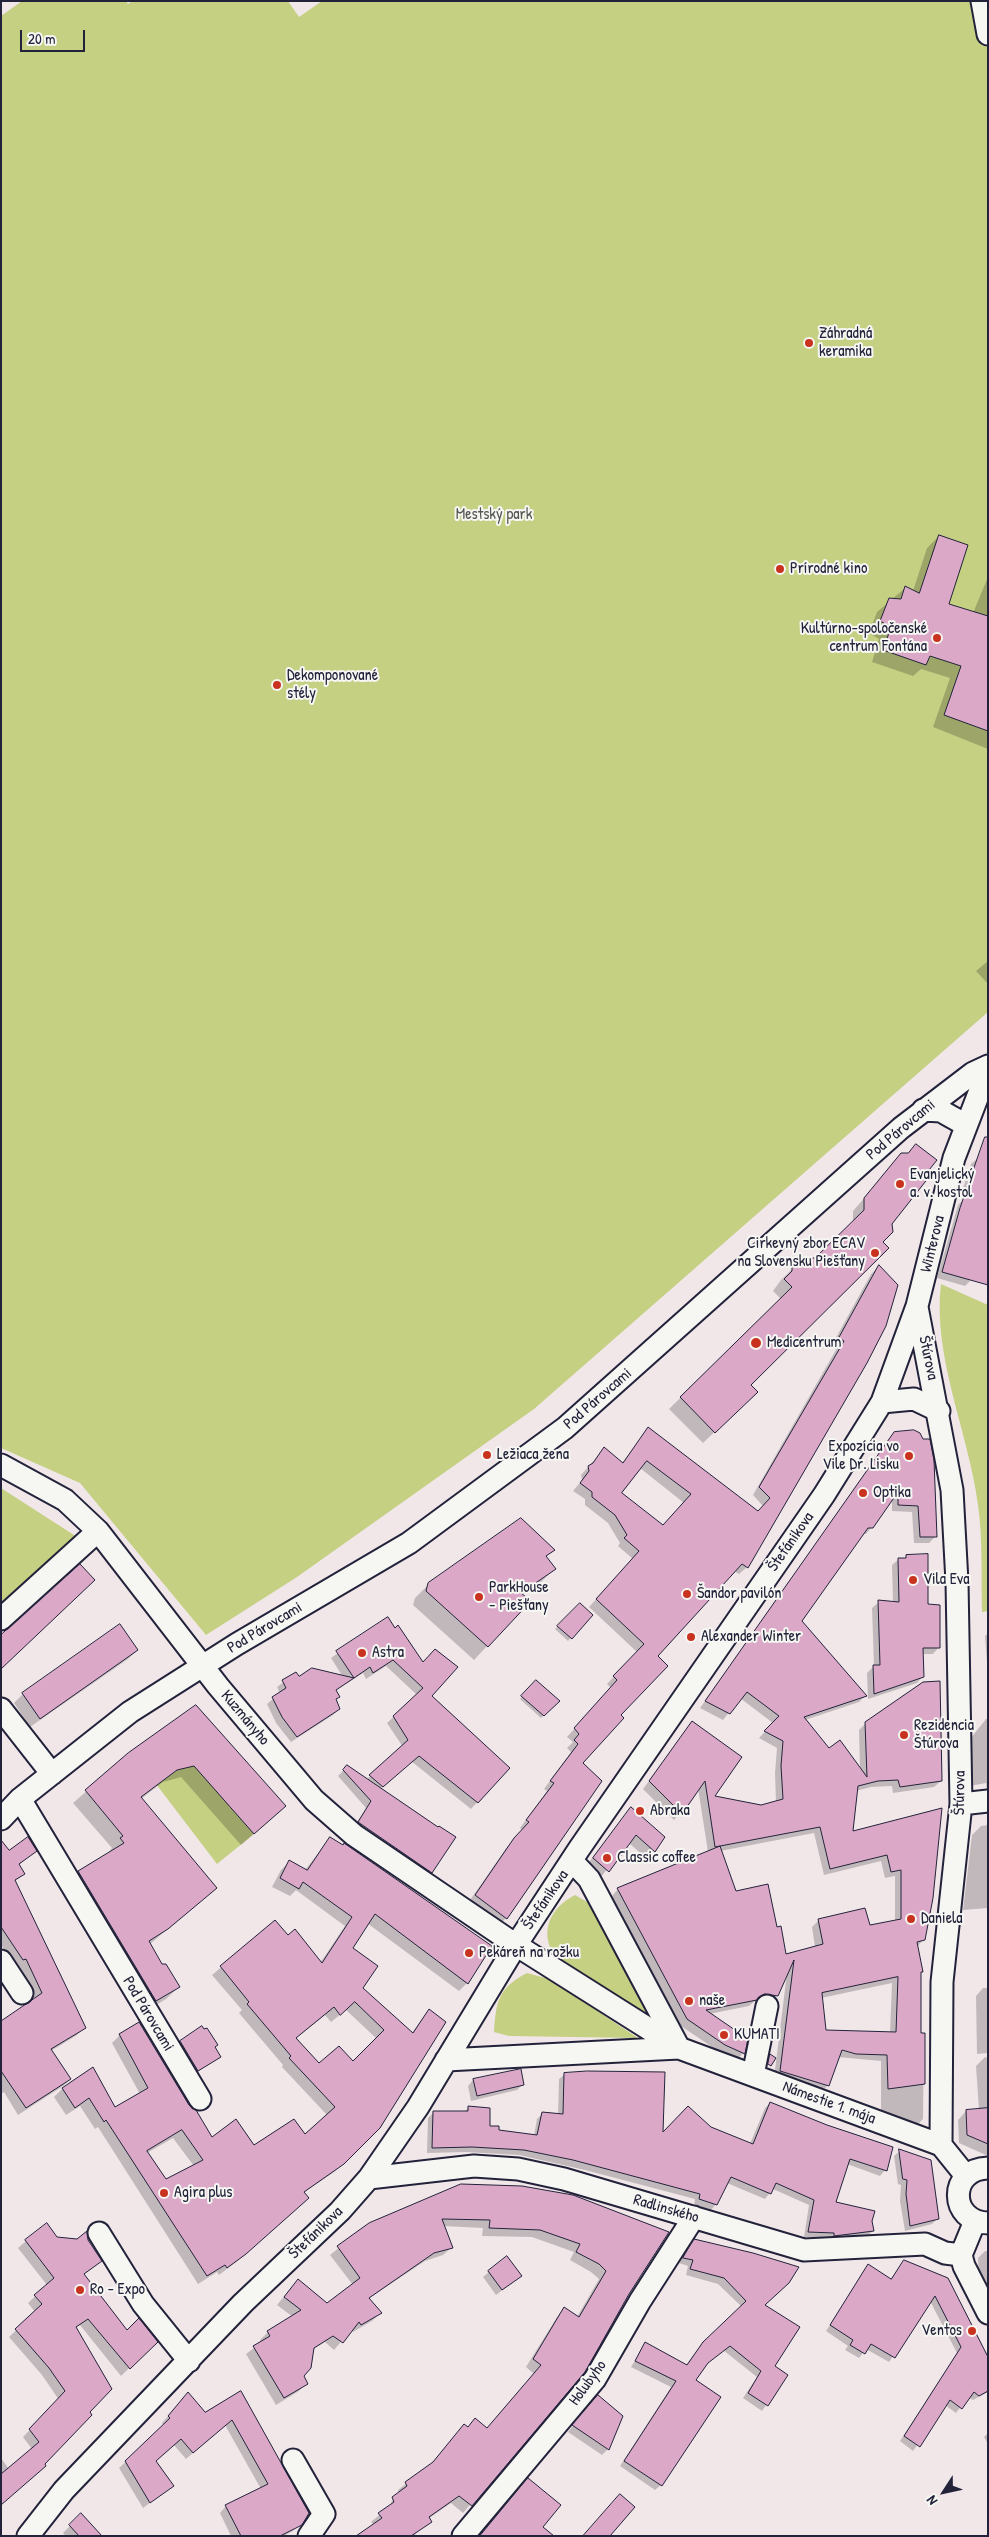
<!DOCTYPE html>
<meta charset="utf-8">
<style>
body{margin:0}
#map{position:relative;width:989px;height:2537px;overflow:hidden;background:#f1e7e9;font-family:"Patrick Hand",sans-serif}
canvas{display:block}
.frame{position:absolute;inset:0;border:2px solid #22223b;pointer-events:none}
.north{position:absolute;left:919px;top:2467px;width:50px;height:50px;-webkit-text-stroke:4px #f6f6f2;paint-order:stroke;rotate:235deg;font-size:14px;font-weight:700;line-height:20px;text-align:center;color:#22223b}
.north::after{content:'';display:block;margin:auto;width:18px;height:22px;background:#22223b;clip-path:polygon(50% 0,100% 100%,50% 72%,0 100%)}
.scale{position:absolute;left:20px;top:30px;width:65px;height:22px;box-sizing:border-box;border:2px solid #22223b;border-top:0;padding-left:6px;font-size:15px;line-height:18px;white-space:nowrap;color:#22223b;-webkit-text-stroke:4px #f6f6f2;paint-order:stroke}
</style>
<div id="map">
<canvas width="989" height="2537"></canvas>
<div class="frame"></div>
<div class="north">N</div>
<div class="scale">20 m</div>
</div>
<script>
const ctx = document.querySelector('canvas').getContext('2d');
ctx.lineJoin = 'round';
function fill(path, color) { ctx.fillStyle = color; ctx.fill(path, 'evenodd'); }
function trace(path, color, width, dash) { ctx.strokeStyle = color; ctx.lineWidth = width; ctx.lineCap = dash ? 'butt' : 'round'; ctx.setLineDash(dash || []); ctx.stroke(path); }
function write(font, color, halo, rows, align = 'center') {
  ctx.font = font + ' "Patrick Hand",sans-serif'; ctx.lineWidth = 4; ctx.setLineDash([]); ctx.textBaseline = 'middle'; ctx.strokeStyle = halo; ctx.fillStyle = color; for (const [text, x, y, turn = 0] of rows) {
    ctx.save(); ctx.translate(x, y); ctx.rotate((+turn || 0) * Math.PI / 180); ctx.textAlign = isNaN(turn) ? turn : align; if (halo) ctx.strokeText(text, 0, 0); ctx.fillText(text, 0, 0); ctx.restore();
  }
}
fill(new Path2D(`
 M22,1H126L128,4L132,1H288L299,17L322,1H988V1012L534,1409L297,1577L206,1635L80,1483L1,1448V16Z
 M941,1284L988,1305V1611L982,1612C981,1577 983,1540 978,1505C969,1434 932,1356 941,1284Z
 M1,1488L77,1537L1,1609Z
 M190,1762L230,1799L229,1807L234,1810L254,1834L217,1864L156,1784Z
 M575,1895L589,1903L650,2020L554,1955C539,1931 551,1907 575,1895Z
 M527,1973L549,1979L638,2038L509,2036L494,2032C496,2002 498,1988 527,1973Z`), '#c5d083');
fill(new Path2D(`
 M939,536L947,605L973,613L988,577V749L933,727L950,678L921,669L913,676L872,662L879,639L869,633L877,612L905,588L913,591L927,548Z
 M988,961V984L976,971Z
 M902,1155L749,1385L745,1403L703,1443L669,1409L781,1299L773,1291L781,1280L793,1268L815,1259L853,1222V1211Z
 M978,1158L988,1161V1196L960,1198L971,1164Z
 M964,1199L971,1280L965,1286L937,1278L958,1205Z
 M878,1267L747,1567L739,1574L734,1571L656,1657L620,1715L581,1763L506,1918L499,1925L468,1903L507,1847L522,1830L520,1828L547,1791L544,1789L571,1752L567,1748L573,1742L567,1737L611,1688L607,1684L637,1652L589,1607L633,1559L618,1546L620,1543L608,1523L585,1505V1499L573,1491L582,1480L581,1475L604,1449L622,1463L648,1429L758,1513L763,1506L753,1495L837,1348L832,1345L871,1274ZM640,1468L684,1503L662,1527L620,1493Z
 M894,1434L936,1536L929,1543H914L912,1512L892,1511V1499L872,1527L866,1534H862L801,1621L865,1696L859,1702L805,1720L829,1749L860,1770L859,1730L866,1723L941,1781L934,1787L893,1793L892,1786L871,1787L856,1791L852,1833L940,1809L924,1939L917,1947L920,1973V2034H924L923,2119L917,2125L881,2113V2061L838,2057L828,2085L821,2092L774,2078L787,1973L777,1995L770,2002L756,2000L749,2006L709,2014L743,2053L737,2060L718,2051L681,2026L612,1896L618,1889L708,1852L698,1788L674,1820L643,1789L692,1723L713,1797L761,1806L776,1802L775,1773L777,1748L759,1738L773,1723L740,1698L723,1720L700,1708ZM814,1833L824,1875L881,1861L885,1878L895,1876V1922L869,1927L818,1921L812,1927L815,1947L785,1956L776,1928L735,1893L720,1851ZM892,1983L890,2033L825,2032L821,1998Z
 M553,1550L546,1557L554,1569L540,1583L522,1595L529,1601L474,1660L413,1605L415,1598L429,1584Z
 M907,1556L927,1605L939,1647L933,1654H922L923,1676L917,1683L868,1699L867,1673L874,1666L872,1608L879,1602L893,1603L892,1565L899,1559H904Z
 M580,1604L592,1615L568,1641L555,1629Z
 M387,1618L430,1696L508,1768L471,1809L411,1761L380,1789L431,1872L425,1877L353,1828L366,1808L338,1776L347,1767L366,1780L403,1747L387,1723L417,1695L386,1666L366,1679L363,1673L335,1691L338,1697L335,1700L339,1709L333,1715L291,1742L276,1723L267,1704L280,1693L277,1687L296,1673L298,1678L343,1677L331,1658Z
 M120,1626L137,1650L128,1659L30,1727L14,1703L23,1694Z
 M988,1633V1675L985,1636Z
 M536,1682L558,1701L541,1718L520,1699Z
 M196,1707L272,1818L241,1845L181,1777L163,1782L141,1799L215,1888L149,1945L161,1966L179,1987L166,1999L143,2013L66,1885L79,1872L110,1853L109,1852L112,1848L73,1803L129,1754Z
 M986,1719H988L987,1792L986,1783L970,1786V1739Z
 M631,1808L664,1837L647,1859L629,1843L600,1878L586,1866Z
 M988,1825V1908L963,1910L972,1835L981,1826Z
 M330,1838L490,1946L467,1983L459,1991L367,1923L351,1948L361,1988L411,2034L429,2010L379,2127L334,2172L303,2193L299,2206L236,2262L219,2275L217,2272L198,2284L98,2127L95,2129L80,2106L66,2115L54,2097L62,2089L92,2069L115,2109L140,2094L112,2043L120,2035L188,2106L211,2139L254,2147L305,2136L327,2115L282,2067L283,2065L239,2013L242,2010L212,1975L275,1922L288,1936L320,1963L345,1926L296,1890L290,1896L272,1887L281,1870L289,1862L305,1870ZM346,2010L377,2039L353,2063L319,2064L295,2039L325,2015L331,2022ZM173,2138L194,2166L166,2181L147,2153Z
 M35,1851L18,1866L24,1874L14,1882L84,2027L77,2035L51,2051L70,2079L63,2086L18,2115L4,2092L1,2094V2022L35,2000L18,1965L16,1967L1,1945V1857Z
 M983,1988H988V2053L977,2054L976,1996Z
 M202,2028L219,2056L192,2076L175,2048Z
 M985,2057L988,2058V2156L959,2143L958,2120L966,2111L979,2110L976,2066Z
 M565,2074L661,2135L710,2128L750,2144L765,2108L770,2103L885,2170L880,2176L847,2164L835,2203L871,2220L873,2231L867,2236L829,2241L830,2238L804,2237L809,2205L773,2189L765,2199L727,2183L716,2204L711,2210L694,2205L695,2199L585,2170L519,2155L466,2152L427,2153L428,2118L434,2112L463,2113L468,2108L488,2127L498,2131L534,2136L537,2119L543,2113L558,2115L559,2079Z
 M473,2080L523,2084L517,2090L471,2101L468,2086Z
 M900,2151L938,2218L932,2224L905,2231L900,2201L901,2185L898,2184L894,2156Z
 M572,2196L628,2294L584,2371L463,2513L451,2503L428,2519L430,2522L415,2534L416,2536H360L374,2525L371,2522L392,2504L391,2502L399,2493L398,2490L430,2465L464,2426L467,2428L487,2429L534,2374L526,2367L557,2317L564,2309L577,2317L599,2279L591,2272L570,2260L574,2252L532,2237L482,2236L483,2228L443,2226L451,2248L443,2255L425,2261L368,2299L380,2313L372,2321L353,2332L352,2329L334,2350L325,2342L312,2350L302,2376L306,2383L299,2391L276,2405L246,2354L262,2342L260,2340L268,2332L293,2317L277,2305L291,2288L327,2305L353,2285L330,2255L369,2224Z
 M57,2239L87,2240L100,2261L83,2275L126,2332L156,2342L121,2376L80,2325L75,2328L110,2388L1,2504V2458L9,2469L32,2449L23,2437L59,2400L42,2375L9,2337L35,2312L28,2303L47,2285L18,2248L26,2241Z
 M695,2241L763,2305L773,2366L787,2375L762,2411L743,2398L757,2377L723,2350L705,2365L694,2380L661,2485L655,2490L620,2466L671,2387L631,2367L645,2344L686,2365L698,2349L742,2307L718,2284L686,2275L688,2266L679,2263Z
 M985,2251H988V2286H979L978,2258Z
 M904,2262L948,2279L988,2356V2392L973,2400L968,2397L956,2413L945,2405L913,2451L900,2441L957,2353L930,2301L889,2362L866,2349L859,2358L845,2350L848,2346L826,2331L868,2266L890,2280Z
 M489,2272L514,2281L496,2295L483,2277Z
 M188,2393L205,2414L240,2393L301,2523L294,2530L284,2536H231L220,2513L226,2506L261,2489L225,2425L186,2459L174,2445L155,2461L172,2486L143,2508L119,2468L164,2426L162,2423Z
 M592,2402L621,2417L608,2449L602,2455L568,2432Z
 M988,2433V2444L984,2437Z
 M523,2485L539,2529L537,2536H479Z
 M81,2515L99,2536H66L63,2533Z`), '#0003');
const building = new Path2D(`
 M939,535L968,545L949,604L988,616V731L944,715L961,666L930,656L926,665L883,650L891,627L880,621L889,598L901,599L905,586L919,593Z
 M985,1137H988V1285L942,1272L960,1208Z
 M916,1144L937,1160L929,1170V1177L892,1224L893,1232L883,1242L889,1248L751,1385L758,1392L715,1433L680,1397L792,1287L784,1279L792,1271V1267L805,1258H815L864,1210V1198L901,1153H908Z
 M879,1265L898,1285L886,1326L867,1363L748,1568L742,1564L658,1656L668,1666L621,1715L624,1718L583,1763L602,1781L507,1919L475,1895L514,1838L529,1822L526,1820L554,1783L550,1781L578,1744L574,1740L579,1734L574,1728L617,1680L613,1676L644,1644L596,1599L639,1551L624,1538L627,1535L615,1515L592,1497V1492L580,1483L589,1471L588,1466L593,1463L604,1447L623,1463L648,1427L758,1511L770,1498L759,1487L844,1341L839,1338ZM647,1461L691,1494L663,1525L622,1493Z
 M914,1430L920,1433L923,1439H930L934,1460L937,1537H920L918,1506L898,1505V1492L873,1528H868L802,1621L867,1696L804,1717L829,1748L840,1740L867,1777L865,1722L923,1682L940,1681L942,1781L900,1787L898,1780L878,1781L858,1786L853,1831L942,1808L933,1898L925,1940L917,1942L923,1972H921V2033H925V2084L888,2089L887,2055L856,2054L842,2050L829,2086L780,2071L794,1960L778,1996L764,1994L757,2000L706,2010L748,2039L745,2054L725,2045L687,2019L617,1888L720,1846L736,1891L768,1884L777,1927L781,1926L786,1954L823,1944L818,1919L865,1908L870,1925L901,1919V1870L891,1872L887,1855L830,1869L820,1827L715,1847L705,1781L682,1814L649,1781L692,1721L742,1757L715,1796L761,1805L783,1799L781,1766L783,1741L764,1731L779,1716L747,1692L730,1714L705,1701L894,1432ZM898,1977L896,2032L826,2030L822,1993Z
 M521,1518L555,1550L546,1556L556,1569L521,1593L531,1601L488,1647L426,1591L428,1583Z
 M928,1554V1604L940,1605V1648H923L924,1677L874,1694L873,1665H880L878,1600L899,1602L898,1558H906V1555Z
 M80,1564L95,1580L1,1669V1635Z
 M580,1603L593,1615L572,1639L557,1626Z
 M388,1617L395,1628L398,1625L423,1662L435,1649L458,1667L432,1696L510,1768L478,1803L419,1756L383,1787L369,1775L408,1740L393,1716L423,1688L393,1660L373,1673L370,1667L354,1678L336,1651Z
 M120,1624L138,1650L40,1719L22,1693Z
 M312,1668L354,1678L336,1690L340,1697L336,1699L340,1709L297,1737L282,1717L272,1697L286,1688L282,1680L296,1672L299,1676Z
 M536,1680L560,1701L544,1716L521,1696Z
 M196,1705L286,1806L254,1834L194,1766L177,1770L141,1797L217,1888L168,1929L149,1941L162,1964H166L180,1987L156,2001L78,1871L124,1843L120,1838L123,1836L85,1790L128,1753Z
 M347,1765L438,1827L439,1826L456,1837L432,1873L358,1822L371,1801L343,1770Z
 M631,1807L665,1837L655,1852L636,1835L609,1872L593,1858Z
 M28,1837L37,1851L19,1864L25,1874L15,1880L86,2028L51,2049L71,2079L26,2108L1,2071V2021L42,1993L26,1959L23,1960L1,1927V1840L9,1850Z
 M330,1837L343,1845L344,1843L492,1946L468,1984L375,1914L353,1948L378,1966L363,1988L413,2033L429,2009L446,2022L380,2128L344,2164L304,2192L309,2198L246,2254L227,2268L225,2265L207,2276L106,2120L104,2122L89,2098L75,2108L62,2088L93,2067L115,2107L148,2088L119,2034L139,2022L189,2105L196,2110L212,2137L236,2119L254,2145L294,2119L305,2134L335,2107L289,2058L291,2056L247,2004L249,2002L220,1966L275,1920L288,1935L295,1929L322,1963L352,1917L303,1882L299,1889L280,1878L289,1860L307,1870ZM355,2002L384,2030L353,2061L339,2046L319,2063L296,2038L334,2007L340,2015ZM182,2130L203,2160L166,2179L147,2151Z
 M202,2026L204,2029L207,2028L218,2045L215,2047L221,2057L198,2071L180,2041Z
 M770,2054L776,2058L771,2066L768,2064Z
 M521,2069L524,2085L477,2096L473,2079Z
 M587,2071L665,2072L663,2132L688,2106L711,2127L753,2144L770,2102L827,2125L893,2147L887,2171L850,2159L836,2202L875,2211L872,2221L874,2231L834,2236V2233L808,2232L814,2200L776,2183L771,2194L731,2177L717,2205L699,2199L700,2194L573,2160L524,2150L472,2147L432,2148L433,2111H468V2106L490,2108V2126H499V2130L537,2135L542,2112L563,2114L564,2073Z
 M988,2108V2144L967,2135L966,2110Z
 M899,2149L931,2160L939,2219L910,2226L906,2194L907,2180L903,2179Z
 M461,2184L522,2186L573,2195L669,2232L629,2294L585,2372L472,2506L459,2496L429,2517L432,2522L411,2536H356L382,2518L378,2513L394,2502L392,2497L407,2486L405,2482L433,2462L464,2424L468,2427L475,2418L487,2428L541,2365L533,2359L564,2307L579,2317L606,2271L599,2264L576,2252L580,2244L540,2230L489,2228L490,2220L442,2219L453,2248L434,2253L369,2298L382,2313L361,2325L359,2322L343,2343L333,2336L314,2348L311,2368L304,2376L308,2384L284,2398L253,2346L270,2336L267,2331L301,2310L284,2297L298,2279L327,2303L360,2278L337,2246L369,2223Z
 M47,2223L57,2237L77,2239L87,2231L88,2240L102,2261L84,2274L127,2330L139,2318L158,2342L130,2369L88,2319L76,2327L112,2389L90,2412L92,2415L45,2464L46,2466L1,2505V2474L39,2442L29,2429L65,2391L49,2368L15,2329L42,2304L34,2295L54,2278L25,2240Z
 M694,2239L753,2253L799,2267L789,2283L765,2305L800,2327L775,2366L788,2375L768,2406L748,2393L761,2371L730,2346L708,2363L696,2380L721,2397L662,2486L624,2461L676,2381L635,2361L645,2342L687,2365L703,2342L746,2301L724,2278L690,2269L693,2260L683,2258Z
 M507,2256L522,2276L502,2290L488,2271Z
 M904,2260L948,2278L988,2357V2391L979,2396L974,2392L962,2409L950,2400L920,2447L904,2436L961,2347L935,2296L895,2358L871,2344L865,2354L850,2345L853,2340L830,2325L868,2264L891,2279Z
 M241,2391L309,2513L302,2525L280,2536H241L225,2505L268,2484L232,2420L193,2453L181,2439L156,2461L174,2486L150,2503L125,2461L170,2418L168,2416L188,2392L205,2412Z
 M598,2395L623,2416L609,2450L572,2425Z
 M528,2478L561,2505L543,2527L554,2536H480Z
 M620,2494L635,2507L610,2536H583Z
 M81,2513L102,2536H79L69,2525Z`);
fill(building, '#dba9c7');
trace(building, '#22223b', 1);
const minor = new Path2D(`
 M982,1L988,34
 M923,1110L941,1111L966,1125
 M917,1307L952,1490L957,1582L961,1804L942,1982L941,2145
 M882,1402L914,1399L939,1411
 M1,1465L65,1500L98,1531L218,1686L314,1800L354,1835L516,1945L679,2048L941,2145L966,2176
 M1,1619L98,1531
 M1,1709L52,1774
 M20,1799L200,2099
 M961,1804L988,1801
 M1,1819L20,1799L130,1712L237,1644L409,1543L565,1428L901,1128L973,1073L988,1066
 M1,1961L22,1993
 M446,2060L679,2048L589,1879L572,1861
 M753,2075L767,2006
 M988,2168C948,2169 949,2222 988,2223
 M369,2178L474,2166L518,2169L564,2179L804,2250L925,2244L945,2253L961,2255
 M975,2221L961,2255L964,2266L988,2313
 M99,2233L143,2304L189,2361
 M293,2460L324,2514L309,2536
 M28,2536L64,2490L243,2303L340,2211L369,2178L418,2107L516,1945L579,1849L824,1495L882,1402L917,1306L954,1158L979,1093L988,1082
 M463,2536L595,2379L640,2301L694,2217`);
trace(minor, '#22223b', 25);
trace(minor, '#f6f6f2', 21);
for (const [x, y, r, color] of [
 [809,343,5,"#c8321e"],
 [780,569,5,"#c8321e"],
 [937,638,5,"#c8321e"],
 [277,685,5,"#c8321e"],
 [900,1184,5,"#c8321e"],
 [875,1253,5,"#c8321e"],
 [756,1343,6,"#c8321e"],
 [487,1455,5,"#c8321e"],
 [909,1456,5,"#c8321e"],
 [863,1493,5,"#c8321e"],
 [913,1580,5,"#c8321e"],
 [687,1594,5,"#c8321e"],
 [479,1597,5,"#c8321e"],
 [691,1637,5,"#c8321e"],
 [362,1653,5,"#c8321e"],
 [904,1735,5,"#c8321e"],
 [640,1811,5,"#c8321e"],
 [607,1858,5,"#c8321e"],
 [911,1919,5,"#c8321e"],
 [469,1953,5,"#c8321e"],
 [689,2001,5,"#c8321e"],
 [724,2035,5,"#c8321e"],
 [164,2193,5,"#c8321e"],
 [80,2290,5,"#c8321e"],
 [972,2331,5,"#c8321e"]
]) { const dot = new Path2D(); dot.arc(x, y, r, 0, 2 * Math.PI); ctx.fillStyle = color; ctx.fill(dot); trace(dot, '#f6f6f2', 2); }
write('16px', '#22223b', '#f6f6f2', [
 ["Záhradná",819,334],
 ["keramika",819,352],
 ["Prírodné kino",790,569],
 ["Kultúrno-spoločenské",927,629,"right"],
 ["centrum Fontána",927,647,"right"],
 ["Dekomponované",287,676],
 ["stély",287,694],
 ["Evanjelický",910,1175],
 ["a. v. kostol",910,1193],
 ["Cirkevný zbor ECAV",865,1244,"right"],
 ["na Slovensku Piešťany",865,1262,"right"],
 ["Medicentrum",767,1343],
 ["Expozícia vo",899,1447,"right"],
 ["Vile Dr. Lisku",899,1465,"right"],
 ["Ležiaca žena",497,1455],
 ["Optika",873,1493],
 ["Vila Eva",923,1580],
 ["ParkHouse",489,1588],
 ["- Piešťany",489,1606],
 ["Šandor pavilón",697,1594],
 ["Alexander Winter",701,1637],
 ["Astra",372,1653],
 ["Rezidencia",914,1726],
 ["Štúrova",914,1744],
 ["Abraka",650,1811],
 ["Classic coffee",617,1858],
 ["Daniela",921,1919],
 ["Pekáreň na rožku",479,1953],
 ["naše",699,2001],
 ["KUMATI",734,2035],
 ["Agira plus",174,2193],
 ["Ro - Expo",90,2290],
 ["Ventos",962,2331,"right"]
], 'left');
write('16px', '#535651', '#f6f6f2', [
 ["Mestský park",494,515]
]);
write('16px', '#22223b', '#f6f6f2', [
 ["Pod Párovcami",901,1130,-40],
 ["Winterova",933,1244,-76],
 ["Štúrova",928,1358,78],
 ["Pod Párovcami",598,1399,-41],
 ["Štefánikova",791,1542,-55],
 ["Pod Párovcami",265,1628,-31],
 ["Kuzmányho",245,1718,50],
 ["Štúrova",960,1793,-89],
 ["Štefánikova",546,1900,-56],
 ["Pod Párovcami",148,2014,59],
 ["Námestie 1. mája",829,2103,20],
 ["Radlinského",666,2209,16],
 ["Štefánikova",316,2233,-44],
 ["Holubyho",588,2383,-54]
]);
</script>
